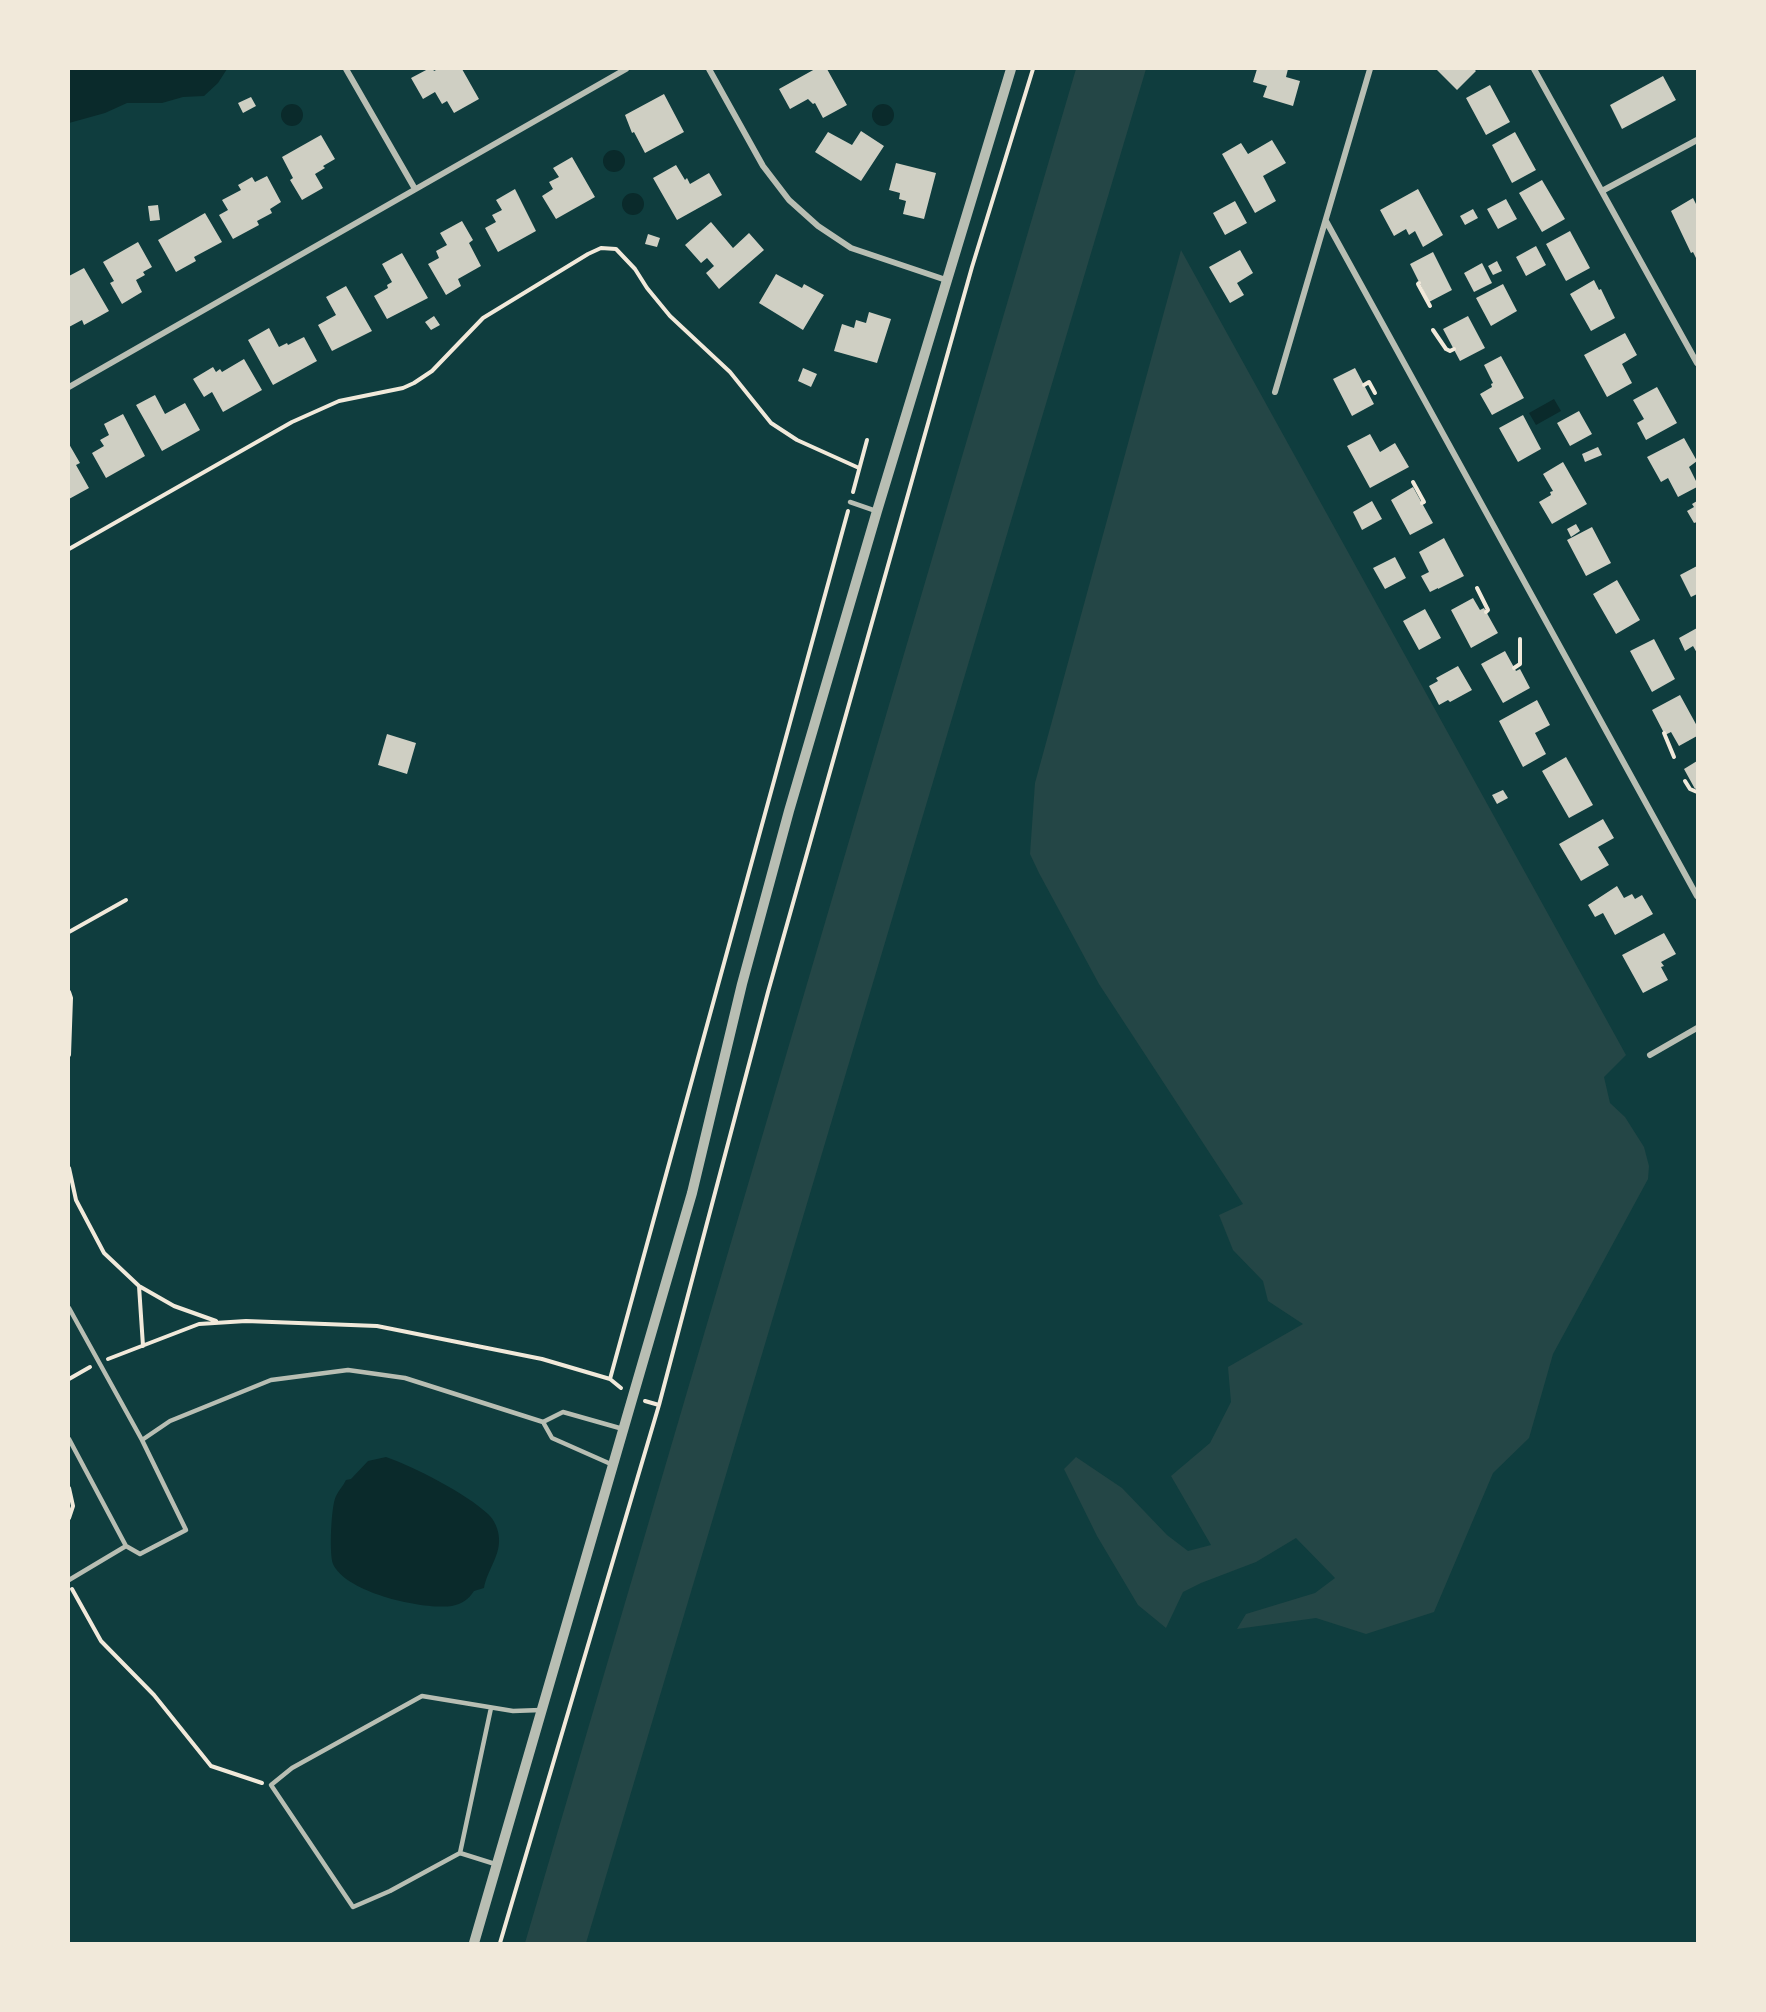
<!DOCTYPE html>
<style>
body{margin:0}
#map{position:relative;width:1766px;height:2012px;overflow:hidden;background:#0f3d3e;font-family:"Noto Sans",sans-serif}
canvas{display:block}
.frame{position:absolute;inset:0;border:70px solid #f1e9da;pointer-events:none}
</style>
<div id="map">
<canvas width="1766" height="2012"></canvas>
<div class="frame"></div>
</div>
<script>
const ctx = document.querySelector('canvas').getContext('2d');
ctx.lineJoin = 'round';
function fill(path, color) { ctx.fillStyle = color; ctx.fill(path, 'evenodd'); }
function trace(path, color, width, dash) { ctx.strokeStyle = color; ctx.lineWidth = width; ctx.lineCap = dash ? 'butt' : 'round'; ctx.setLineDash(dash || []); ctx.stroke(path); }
fill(new Path2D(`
 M1076,69H1146L586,1943H525Z
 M1181,250L1626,1055L1604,1077L1610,1103L1625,1117L1644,1147L1649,1166L1648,1179L1553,1354L1529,1438L1493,1473L1434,1612L1366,1634L1316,1618L1237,1629L1246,1614L1315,1593L1335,1578L1296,1538L1256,1562L1201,1583L1183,1592L1166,1628L1138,1605L1097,1536L1064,1469L1076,1457L1122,1488L1167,1535L1188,1551L1211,1545L1171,1476L1210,1443L1231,1402L1228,1367L1303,1324L1268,1301L1263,1281L1233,1250L1219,1215L1243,1204L1099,984L1039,873L1030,854L1035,783Z`), '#244646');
fill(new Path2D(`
 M69,69H227L218,83L204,96L183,97L162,103H127L105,113L69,123Z
 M281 115a11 11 0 1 1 22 0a11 11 0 1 1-22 0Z
 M872 115a11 11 0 1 1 22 0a11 11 0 1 1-22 0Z
 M603 161a11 11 0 1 1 22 0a11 11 0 1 1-22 0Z
 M622 204a11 11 0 1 1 22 0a11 11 0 1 1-22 0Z
 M1554,399L1561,411L1536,425L1529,413Z
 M386,1457C413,1466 467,1494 488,1514C494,1519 499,1530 499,1539C500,1556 487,1571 484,1588L474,1591C469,1599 462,1604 452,1606C423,1610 346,1593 333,1564C329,1555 331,1505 336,1496C339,1490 343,1486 346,1480L351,1479L368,1461Z`), '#0a2a2b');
fill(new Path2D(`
 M428,69H433L434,71L438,69H462L479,99L454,113L447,101L442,104L435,92L423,99L411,78Z
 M815,69H827L847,105L823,118L815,103L813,104L808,99L790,109L779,89Z
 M1257,69H1288L1286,77L1300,81L1293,106L1263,97L1267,86L1253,82Z
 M1436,69H1474L1476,71L1457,90Z
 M1663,76L1676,100L1622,129L1610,105Z
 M1490,85L1510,122L1486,135L1466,98Z
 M664,94L684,132L645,153L634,132L632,133L625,115Z
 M251,97L256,106L243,113L238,103Z
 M861,131L884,146L861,181L815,152L828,132L852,145Z
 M1515,132L1536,170L1512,183L1492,145Z
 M321,135L335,159L323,166L325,168L315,174L323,188L302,200L290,180L293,178L282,157Z
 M1272,140L1286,163L1263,176L1276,201L1255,213L1222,154L1241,143L1248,154Z
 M572,157L595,197L556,219L542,196L553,189L549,182L559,177L553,168Z
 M896,163L936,173L924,219L903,214L906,201L899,199L900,193L889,190Z
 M676,165L685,180L687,178L690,184L709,173L722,195L677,220L653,178Z
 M267,176L281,202L270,209L272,213L257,221L259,225L233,239L219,215L228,210L222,200L241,190L238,185L252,177L255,182Z
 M1542,180L1565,219L1542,232L1519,193Z
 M515,189L536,231L498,252L485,228L496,222L492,215L502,210L496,200Z
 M1418,189L1443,235L1423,247L1415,231L1409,235L1406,229L1394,236L1380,210Z
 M1693,198L1697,206V260L1693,252L1691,253L1671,211Z
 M1506,199L1517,219L1498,229L1487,209Z
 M1235,201L1247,223L1225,235L1213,213Z
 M158,205L160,220L150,221L148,206Z
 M1473,209L1478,218L1465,225L1460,216Z
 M205,213L222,242L194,257L196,261L176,272L158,240Z
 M462,221L473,240L469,243L481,266L458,279L461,286L446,295L428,264L439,258L436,251L447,245L440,233Z
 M711,222L733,248L749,233L764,250L719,289L706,273L714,266L707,258L701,263L685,245Z
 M1570,231L1590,268L1566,281L1546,244Z
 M648,234L660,238L657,247L645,244Z
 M138,242L152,267L143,272L145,275L136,280L142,292L122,304L110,283L114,281L103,262Z
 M1536,246L1546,265L1526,276L1516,257Z
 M1240,250L1253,273L1237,283L1244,295L1230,303L1209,267Z
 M1433,252L1452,290L1429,302L1410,264Z
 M402,253L428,298L387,319L374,296L388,288L387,285L392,282L382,264Z
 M1497,261L1502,271L1493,275L1488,266Z
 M1482,263L1492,283L1474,292L1464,273Z
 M84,268L109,311L84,325L82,320L69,327V276Z
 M776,274L802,288L804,284L824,295L803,330L759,303Z
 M1594,280L1599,290L1601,289L1615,318L1591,331L1570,294Z
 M1503,284L1517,311L1491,326L1476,298Z
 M346,286L372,331L332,351L318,325L336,315L326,297Z
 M869,312L891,319L877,363L834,351L842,324L854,328L856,320L866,323Z
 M434,316L440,325L431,330L425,322Z
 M1468,316L1485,348L1460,361L1443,329Z
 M269,328L279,347L287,343L288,345L304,337L317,361L273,385L248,340Z
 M1625,333L1637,355L1622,364L1632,383L1607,397L1584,355Z
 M1501,356L1524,398L1492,415L1480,394L1492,387L1491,384L1493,383L1484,365Z
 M244,359L262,390L223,412L212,392L204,397L193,379L213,367L216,372L220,369L222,372Z
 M803,368L817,374L811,387L798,381Z
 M1355,368L1374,404L1352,416L1333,379Z
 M1657,387L1677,423L1646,440L1637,423L1644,419L1633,400Z
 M155,395L165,414L185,403L200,430L162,451L136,405Z
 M1579,411L1592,434L1570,446L1557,423Z
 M123,414L145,456L106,478L92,453L104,446L100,440L109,435L104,424Z
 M1523,415L1541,449L1518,462L1499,428Z
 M1370,434L1380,452L1395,443L1409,467L1370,488L1347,446Z
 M1684,438L1697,461L1689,467L1697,483V487L1678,497L1668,478L1661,482L1647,457Z
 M69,444L80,463L76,465L89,488L69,499Z
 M1598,447L1602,455L1585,462L1582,454Z
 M1563,462L1587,504L1552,524L1539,502L1551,495L1550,492L1553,491L1543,474Z
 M1413,487L1433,523L1410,535L1391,500Z
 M1372,501L1382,519L1362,530L1353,512Z
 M1697,501V522L1694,523L1687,511L1694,507L1692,504Z
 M1576,524L1580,531L1571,537L1567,529Z
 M1592,527L1611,563L1586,576L1567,540Z
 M1444,538L1464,576L1438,589V588L1430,592L1421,576L1429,572L1419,552Z
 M1395,557L1406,578L1385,589L1373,568Z
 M1697,566V594L1691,597L1680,575Z
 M1617,580L1640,620L1616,634L1593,594Z
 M1473,598L1480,610L1484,608L1498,633L1471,648L1451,610Z
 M1425,609L1441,638L1419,650L1403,621Z
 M1697,628V653L1693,646L1685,651L1679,638Z
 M1654,639L1675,679L1652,692L1630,651Z
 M1505,651L1516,671L1520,669L1530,688L1503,703L1481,664Z
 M1458,666L1472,690L1450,702L1448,700L1439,705L1429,686L1438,681L1436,678Z
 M1680,695L1697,726V736L1679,746L1671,732L1665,735L1652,710Z
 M1537,700L1550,725L1535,733L1546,754L1523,767L1499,721Z
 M387,734L416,743L407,774L378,765Z
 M1566,757L1593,805L1569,818L1542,771Z
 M1697,761V788L1695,789L1684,769Z
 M1503,790L1508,798L1497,804L1492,795Z
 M1603,819L1614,838L1598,847L1609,865L1581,881L1559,844Z
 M1617,886L1624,898L1632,894L1635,899L1642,895L1653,914L1615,935L1603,913L1595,917L1588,905Z
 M1664,933L1676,954L1661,962L1664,966L1661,967L1668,980L1643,993L1622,955Z`), '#cfcfc3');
trace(new Path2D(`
 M1419,283L1418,284L1430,306
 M1433,330L1446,349L1450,351L1454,349
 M1364,385L1369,382L1375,393
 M1413,482L1424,502L1422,503
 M853,492L867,440
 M69,549L292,422L339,401L403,388L414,383L432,371L483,318L588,254L601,248L616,249L635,269L647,288L670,316L730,372L771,423L797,440L859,468
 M1477,588L1488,610L1486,612
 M1514,668L1520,664V639
 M1664,733L1674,757
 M1685,781L1690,789L1697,792
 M69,932L126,900
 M69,992L71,998L69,1055
 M69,1168L76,1200L104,1253L139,1286L174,1306L216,1321
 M139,1286L143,1346
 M108,1359L199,1324L246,1321L377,1326L542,1359L610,1379
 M69,1379L90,1367
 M621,1388L610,1379L848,511
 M645,1401L659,1405
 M69,1488L73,1506L69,1518
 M72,1589L101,1641L154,1695L211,1766L262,1783
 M500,1943L659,1405L768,992L972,267L1033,69`), '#f1e9da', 4);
trace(new Path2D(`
 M850,502L876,511
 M69,1308L142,1440L186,1530L140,1554L126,1546L69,1439
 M543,1422L563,1412L623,1429
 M142,1440L170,1421L271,1380L348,1370L405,1378L543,1422L552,1438L613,1465
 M69,1580L126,1546
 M460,1853L491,1708
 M495,1864L460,1853L390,1891L353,1907L271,1785L292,1768L422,1696L513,1711L541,1710`), '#b8beb3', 4.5);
trace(new Path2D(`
 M346,69L415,189
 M709,69L763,166L789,200L818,226L851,248L946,280
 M1534,69L1697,363
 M1602,191L1697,140
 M1326,221L1697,896
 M69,387L626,69
 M1275,392L1370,69
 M1650,1055L1697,1028`), '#b8beb3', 6);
trace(new Path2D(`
 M474,1943L692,1193L742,984L789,811L877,511L1011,69`), '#b8beb3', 10);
</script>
